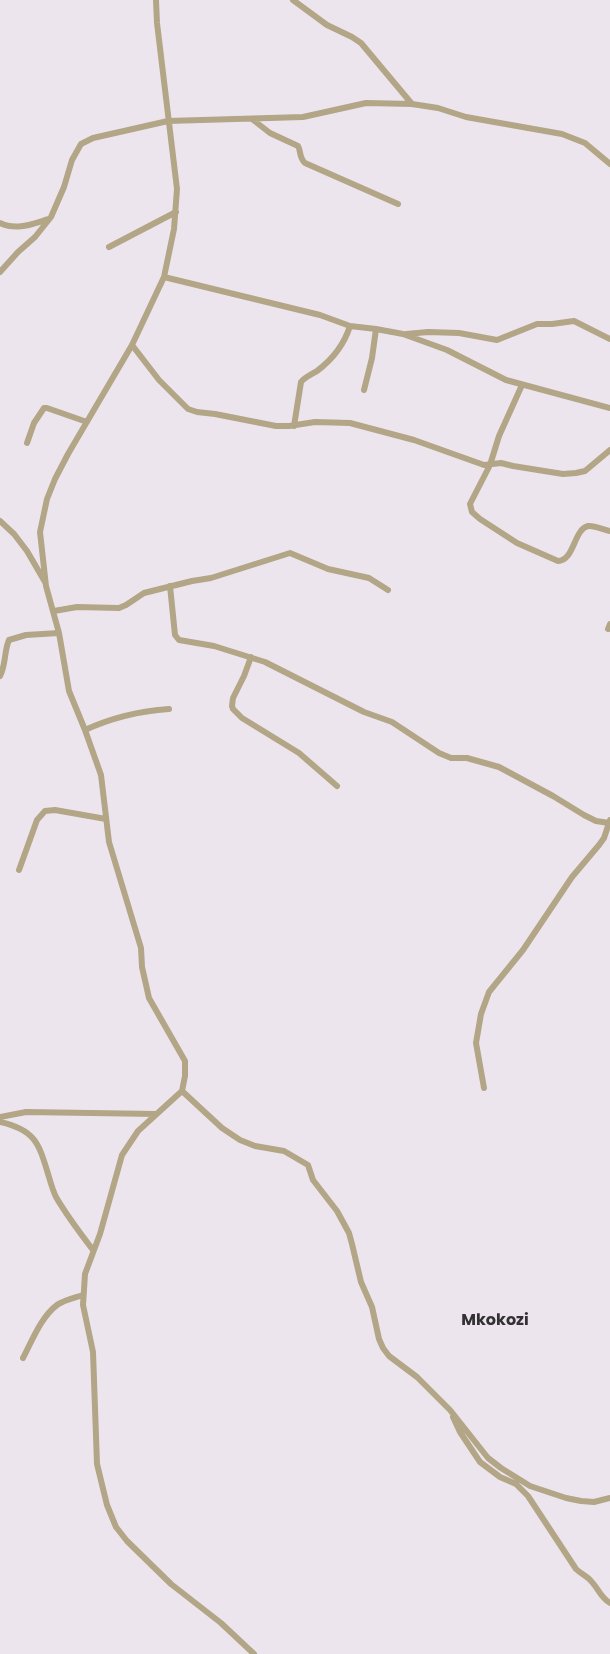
<!DOCTYPE html>
<style>
body{margin:0}
canvas{display:block;background:#ece5ee}
</style>
<canvas width="610" height="1654"></canvas>
<script>
const ctx = document.querySelector('canvas').getContext('2d');
ctx.lineJoin = 'round';
function trace(path, color, width, dash) { ctx.strokeStyle = color; ctx.lineWidth = width; ctx.lineCap = dash ? 'butt' : 'round'; ctx.setLineDash(dash || []); ctx.stroke(path); }
function write(font, color, halo, rows, align = 'center') {
  ctx.font = font + ' Poppins,sans-serif'; ctx.lineWidth = 4; ctx.setLineDash([]); ctx.textBaseline = 'middle'; ctx.strokeStyle = halo; ctx.fillStyle = color; for (const [text, x, y, turn = 0] of rows) {
    ctx.save(); ctx.translate(x, y); ctx.rotate((+turn || 0) * Math.PI / 180); ctx.textAlign = isNaN(turn) ? turn : align; if (halo) ctx.strokeText(text, 0, 0); ctx.fillText(text, 0, 0); ctx.restore();
  }
}
trace(new Path2D(`
 M156,0L157,23L177,189L174,229L164,277L132,345L68,454L55,479L47,499L40,532L46,586L59,633L69,691L85,730L101,775L109,842L141,948L142,967L149,998L185,1061V1076L182,1091L138,1131L122,1155L100,1234L85,1274L83,1305L93,1352L97,1464L107,1505L116,1527L127,1541L171,1584L221,1623L254,1654
 M293,0L327,25L352,37L361,43L412,104
 M252,119L270,133L298,146C301,151 299,158 305,163L398,204
 M0,223C16,231 32,224 49,219
 M109,247L176,212
 M0,272L18,252L35,237L51,217L64,187L72,160L81,144L93,138L168,121L303,117L366,103L412,104L438,108L466,117L562,134L585,143L610,164
 M164,277L320,315L350,326L376,329L403,334L447,350L506,380L610,408
 M406,334L428,332L459,333L497,340L537,324H552L574,321L610,339
 M132,345L159,380L188,409L197,412L215,414L276,426H289L315,422L350,423L414,440L484,465L501,463L513,466L563,474L576,473L585,471L610,450
 M522,385L499,436L490,465L472,500L470,504L472,512L480,519L517,543L558,561C574,561 574,529 588,526C594,525 604,530 610,531
 M364,390L372,358L376,329
 M294,426L301,382C305,377 312,374 317,371C333,359 344,345 350,326
 M27,443L34,423L44,408H47L87,422
 M0,521L14,534L27,551L45,582
 M170,586L175,635L179,640L214,646L265,662L364,712L392,722L439,753L451,758H467L499,767L553,796L584,815L596,821L609,823
 M54,611L77,607L119,608L126,605L144,593L192,581L211,578L290,553L328,569L369,578L388,590
 M608,629L610,624
 M251,657L244,676L233,698L232,706L233,709L242,718L299,753L337,786
 M0,676C6,665 4,651 9,640L26,635L59,633
 M85,730C111,718 140,711 169,709
 M19,870L37,820L45,811L55,810L106,819
 M484,1088L476,1043L481,1014L489,992L523,950L572,877L599,845L604,838L610,820
 M182,1091L222,1128L240,1140L255,1146L284,1151L308,1165L313,1180L337,1211L349,1233L352,1244L361,1282L372,1307L379,1339L383,1348L389,1356L417,1377L450,1410L488,1458L501,1468L530,1486L566,1498L581,1501L594,1502L610,1498
 M0,1117L26,1112L156,1114
 M0,1122C36,1130 39,1144 49,1177C51,1184 53,1191 56,1197C67,1216 80,1233 93,1250
 M23,1358C32,1341 41,1317 57,1305C64,1300 74,1298 83,1295
 M453,1417L460,1432L480,1462L500,1477L516,1484L528,1496L576,1569C581,1574 587,1576 591,1581C598,1588 601,1598 610,1603`), '#b3a687', 6);
write('bold 16px', '#343134', '#ece5ee', [
 ["Mkokozi",495,1321]
]);
</script>
